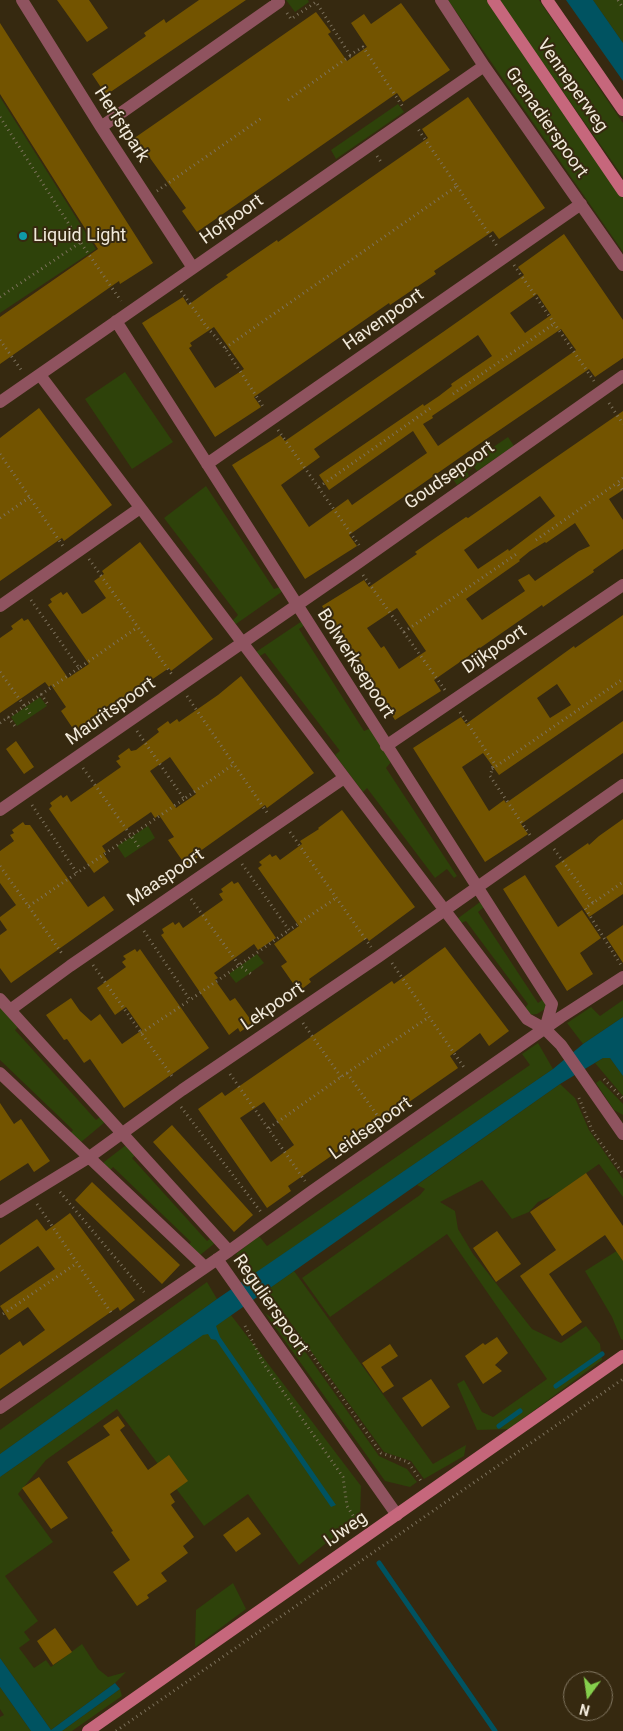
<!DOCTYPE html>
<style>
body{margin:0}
#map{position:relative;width:623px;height:1731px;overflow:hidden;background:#362910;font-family:Roboto,sans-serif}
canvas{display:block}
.north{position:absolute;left:563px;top:1671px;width:50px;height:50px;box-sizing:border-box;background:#362910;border:1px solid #817661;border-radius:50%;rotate:194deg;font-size:14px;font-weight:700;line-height:20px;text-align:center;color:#f2eadb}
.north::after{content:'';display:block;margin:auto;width:18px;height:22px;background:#85cf4c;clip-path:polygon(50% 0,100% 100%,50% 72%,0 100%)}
</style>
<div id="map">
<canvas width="623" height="1731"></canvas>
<div class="north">N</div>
</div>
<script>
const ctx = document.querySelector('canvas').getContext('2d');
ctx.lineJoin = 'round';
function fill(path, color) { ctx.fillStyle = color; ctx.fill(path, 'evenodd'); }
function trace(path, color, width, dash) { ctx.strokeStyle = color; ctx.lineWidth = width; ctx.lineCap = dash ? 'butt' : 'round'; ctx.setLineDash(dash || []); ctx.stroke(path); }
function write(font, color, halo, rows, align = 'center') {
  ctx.font = font + ' Roboto,sans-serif'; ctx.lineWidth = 4; ctx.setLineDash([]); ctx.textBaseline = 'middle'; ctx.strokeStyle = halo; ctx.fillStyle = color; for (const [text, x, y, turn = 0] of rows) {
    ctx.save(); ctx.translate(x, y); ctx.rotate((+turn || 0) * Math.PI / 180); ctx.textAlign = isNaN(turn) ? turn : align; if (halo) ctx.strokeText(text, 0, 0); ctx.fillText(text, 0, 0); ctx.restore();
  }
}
fill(new Path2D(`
 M286,0H308L309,2L295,12Z
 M448,0H488L623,196V252Z
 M501,0H539L623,123V177L502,5Z
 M593,0H623V43Z
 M0,97L96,249L0,313Z
 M398,104L404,112L336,159L331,150Z
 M125,372L173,442L132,469L85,399Z
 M508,437L514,446L477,471L474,467L467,472L469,476L457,485L451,476Z
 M206,486L274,589L280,587L283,591L236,624L232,621L238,615L164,518Z
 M302,621L305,625L299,629L364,731L371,728L391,762L386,768L457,876L454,878L447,869L435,878L367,788L363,792L335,755L340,751L265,653L258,657L256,652Z
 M40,697L47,706L17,726L11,717Z
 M148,826L155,838L125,858L117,846Z
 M480,902L484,907L478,912L538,1003L542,1000L546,1003L545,1009L537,1014L529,1015L525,1008L528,1004L466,921L459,924L457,919Z
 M257,954L264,963L236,983L229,974Z
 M623,1000V1017L583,1044L567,1023L591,1007L600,1016Z
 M0,1006L18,1027L15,1030L96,1120L100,1117L105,1122L80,1143L70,1134L73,1130L0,1060Z
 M538,1043L553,1069L253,1275L236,1254L259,1236L267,1246L530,1065L522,1054Z
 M603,1058H610L623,1076V1096L595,1063Z
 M600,1080L623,1104V1115L614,1110L596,1083Z
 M560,1084L575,1098L589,1130L623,1179V1197L599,1164L555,1195L538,1202L529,1212L512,1219L482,1180L440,1202L455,1211L458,1229L473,1254L532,1329L561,1343L586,1326L600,1344L602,1360L509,1429L477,1430L457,1384L464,1380L482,1412L493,1417L547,1379L447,1234L330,1317L302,1278L420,1195L425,1189L417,1185Z
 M126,1145L136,1155L132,1158L207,1241L211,1238L215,1243L199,1256L188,1246L191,1242L113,1167L109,1171L103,1165L104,1162Z
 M623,1247V1340L621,1339L612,1317L585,1271Z
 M294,1271L433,1464L466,1445L464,1456L424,1479L411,1461L384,1452L267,1290Z
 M207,1282L217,1299L0,1454V1430Z
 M265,1313L292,1333L379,1456L407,1469L417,1482L410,1487L385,1481Z
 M231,1315L361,1486L360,1516L299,1565L248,1494L204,1526L117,1409L46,1460L18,1494L53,1542L5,1576L38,1621L24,1632L30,1640L19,1648L34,1668L46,1660L51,1667L82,1644L98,1669L108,1677L126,1672L115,1683L51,1730L0,1658V1477Z
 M233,1583L246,1609L195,1647L196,1610Z
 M0,1687L31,1731H0V1717L4,1715L0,1709Z
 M120,1689L122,1696L72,1731H62Z`), '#2e420a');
fill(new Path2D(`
 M566,0H593L623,43V81Z
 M623,1017V1076L610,1058H603L560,1084L216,1326L220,1337L336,1505L331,1507L216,1340L211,1339L208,1334L203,1335L0,1477V1454L217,1299L553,1069L583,1044Z
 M0,1658L51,1730L115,1683L120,1689L62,1731H31L0,1687Z`), '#005361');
trace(new Path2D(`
 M556,1386L602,1354
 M499,1426L520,1411
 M379,1563L495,1731`), '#005361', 5);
fill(new Path2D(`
 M57,0H89L108,28L87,42Z
 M199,0H246L106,95L92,74L146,36L144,33L164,19L166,23Z
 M401,3L450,70L403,102L397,93L197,232L182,211L186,208L150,158L147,160L133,139L316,12L331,32L328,34L347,61L367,47L351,23L364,14L371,24Z
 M0,23L153,263L120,284L119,281L0,364V317L98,249L0,94Z
 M468,97L545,208L499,239L493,231L434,271L436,274L390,305L389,303L254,397L261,407L215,437L142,323L183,297L188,305L216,285L228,277L226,275L239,266L277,240L278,242L428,138L422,129ZM214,327L244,369L215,388L189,348L192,346L190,343Z
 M564,234L623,320V358L595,377L589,369L485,440L349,535L357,546L305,579L232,465L280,435L285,441L443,332L524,275L518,267ZM537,294L551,315L525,333L510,313ZM561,329L576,350L438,446L423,424L433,418L432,416ZM478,335L492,356L451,384L452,386L439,396L424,406L423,404L319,475L329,490L413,431L427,453L352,505L348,499L309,527L281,485L320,457L314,449Z
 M39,408L112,505L64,541L62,538L0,581V438Z
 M623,411V490L609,499L623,520V549L593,570L594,572L572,587L543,607L542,605L434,680L441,691L395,720L322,606L364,580L369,587L417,554L415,552L438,536L466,517L468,518ZM540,496L555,516L509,551L508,549L478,569L464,550ZM575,523L590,546L579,551L535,581L529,574L518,580L525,591L482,620L466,599L520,561L519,560L530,551L545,542L546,543ZM397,608L426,651L399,669L384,646L381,648L367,628Z
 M140,542L213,639L171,671L169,668L110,708L88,724L90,727L78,736L61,711L66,707L51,685L49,687L45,682L0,713V638L13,629L11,626L22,618L24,621L28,619L68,678L89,664L48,605L52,602L50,599L61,592L63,595L67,592L82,614L86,612L106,598L94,581L104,574L102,571Z
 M623,615V690L499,775L483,753L462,767L489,811L504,800L506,803L623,721V753L521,824L528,834L485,862L413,748L461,717L466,724L574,646L575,648ZM557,684L571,705L550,718L537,698Z
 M241,676L314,773L267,808L265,805L196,854L198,857L186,866L168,840L174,837L159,815L155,818L151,812L102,846L106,852L103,853L109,862L94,873L49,809L52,806L50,803L61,795L63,798L67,795L71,802L121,767L116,761L120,759L118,756L129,748L131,751L136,750L159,732L157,729L168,721L170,724L177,719L179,722L218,695ZM170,757L196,794L176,808L150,771Z
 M16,741L34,767L24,774L6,749Z
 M342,810L415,907L369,941L367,938L309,979L311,982L302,989H297L281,966L287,962L274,944L299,926L258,868L262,865L259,862L270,854L272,857L276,855L280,860L302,844L300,841L319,829L318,828Z
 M623,819V894L589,917L555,866L588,843L589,845L599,836Z
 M23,822L25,825H30L88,907L104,896L114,910L11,983L0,968V935L7,930L0,920V917L16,905L0,883V851L14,841L10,835L14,833L12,830Z
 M525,875L558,927L582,910L601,938L580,953L593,974L567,991L503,889Z
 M232,881L234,884L238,882L276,938L258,950L254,944L214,973L218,978L215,980L230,1001L235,998L253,1023L240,1032L238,1028L229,1035L161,935L164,933L162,929L173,922L175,925L179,922L183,928L223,900L219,894L223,892L221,889Z
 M623,925V963L606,937Z
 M445,947L509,1031L489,1046L480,1033L450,1056L458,1068L288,1186L291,1191L267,1208L198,1109L222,1092L225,1096L392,981L394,984ZM264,1102L294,1145L271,1162L240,1118Z
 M135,949L137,952L140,949L209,1048L124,1108L90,1059L84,1063L67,1039L64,1040L46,1015L71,998L80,1011L91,1021L100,1014L122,1044L142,1030L126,1007L115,1015L97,988L126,967L122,962L126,959L123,956Z
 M0,1103L14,1124L21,1119L50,1161L34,1172L28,1163L0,1181Z
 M172,1125L253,1215L234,1232L153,1142Z
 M586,1173L623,1226V1261L605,1235L549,1274L582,1322L562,1336L520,1276L556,1250L530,1212Z
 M92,1182L180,1265L162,1284L75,1200Z
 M70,1213L135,1300L120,1311L118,1307L0,1389V1355L20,1341L23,1346L45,1330L28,1307L9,1320L0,1306L55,1269L38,1246L0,1272V1245L37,1219L46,1231Z
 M497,1231L521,1264L496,1282L473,1248Z
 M497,1337L508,1353L495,1365L502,1371L483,1384L465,1356L483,1343L485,1345Z
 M390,1344L398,1356L381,1367L394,1386L383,1393L362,1363Z
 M431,1379L450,1407L422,1427L402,1398Z
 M118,1416L125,1426L120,1430L148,1470L169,1455L188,1481L170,1494L175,1502L171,1505L194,1537L183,1546L188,1553L161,1573L167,1581L147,1595L149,1598L137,1606L113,1572L130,1560L111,1532L113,1531L67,1462L110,1435L103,1426Z
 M39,1477L68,1518L51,1529L22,1488Z
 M248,1517L261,1534L236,1552L223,1535Z
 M55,1628L72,1652L53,1665L37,1641Z`), '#735400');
trace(new Path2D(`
 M618,0L623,8
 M287,13L291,19L316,2L350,55L363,47L403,107
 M288,100L350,56
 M0,117L83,246L121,301
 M377,156L381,162
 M457,186L497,246
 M157,191L263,117
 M514,265L594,381
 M181,291L206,326L225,348L264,408
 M0,297L81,242
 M0,340L22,371
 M225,348L457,186L418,129
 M453,394L555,323
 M609,403L623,424
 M278,430L359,545
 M0,454L63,546
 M623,478L617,483L623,491
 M319,487L432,407
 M0,518L30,497
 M536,540L617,483
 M89,559L173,676
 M363,575L445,690
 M31,600L79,668L138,627
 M404,632L518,553
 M0,672L31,715
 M41,694L49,706
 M187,696L268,814
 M460,712L494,763L490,776L530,835
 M8,717L17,729
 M0,723L79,668
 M137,731L184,799L234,764
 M83,768L139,847
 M492,769L623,679
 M32,805L77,873L184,799
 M290,832L371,947
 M554,849L593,903L623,882
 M242,864L289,930L336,898
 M0,866L63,955
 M191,899L239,965L251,974
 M593,903L585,908L621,965
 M29,906L77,873
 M144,931L190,1000L289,930
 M392,963L465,1069
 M93,965L174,1079
 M303,1023L341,1077
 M141,1033L190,1000
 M347,1073L384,1125
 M230,1074L305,1181
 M604,1079L623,1099
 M579,1098L593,1132L623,1174
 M181,1107L261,1212
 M269,1128L341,1077L429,1017
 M60,1192L144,1292
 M37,1204L112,1314
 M3,1314L77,1263
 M275,1314L298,1335L381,1453L408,1462L421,1481
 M245,1326L263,1363L343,1477L347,1506L359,1525
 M116,1731L623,1379`), '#7d725d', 3, [1, 4]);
trace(new Path2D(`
 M22,0L101,127L193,268
 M441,0L484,66L623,265
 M101,127L279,2L277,0
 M116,321L552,1004L545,1029
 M40,375L527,1019L545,1029L561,1045L623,1134
 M0,402L484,66
 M207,464L581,204
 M0,606L140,508
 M386,746L623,585
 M0,810L355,565L623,376
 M0,999L229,1251
 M10,1010L70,966L344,778
 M0,1073L205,1267
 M0,1212L88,1158L182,1090L378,957L623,785
 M217,1259L397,1515
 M0,1408L229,1251L312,1191L561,1017L623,977`), '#8f535f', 12);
trace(new Path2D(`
 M493,0L623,191
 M547,0L623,110
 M88,1731L623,1356`), '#c6677c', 12);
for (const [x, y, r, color] of [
 [23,236,5,"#0f9aa8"]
]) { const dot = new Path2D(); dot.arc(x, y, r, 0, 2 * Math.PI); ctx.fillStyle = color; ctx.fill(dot); trace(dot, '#362910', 2); }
write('18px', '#f2eadb', '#362910', [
 ["Venneperweg",572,86,55],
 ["Grenadierspoort",546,123,55],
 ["Herfstpark",121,125,57],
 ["Hofpoort",232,220,-35],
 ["Havenpoort",384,320,-35],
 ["Goudsepoort",450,476,-35],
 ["Dijkpoort",495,650,-34],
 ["Bolwerksepoort",355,664,57],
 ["Mauritspoort",111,712,-35],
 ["Maaspoort",166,878,-34],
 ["Lekpoort",273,1007,-34],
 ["Leidsepoort",371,1129,-35],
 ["Regulierspoort",270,1305,55],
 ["IJweg",346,1530,-35]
]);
write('18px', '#f2eadb', '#362910', [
 ["Liquid Light",33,236]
], 'left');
</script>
